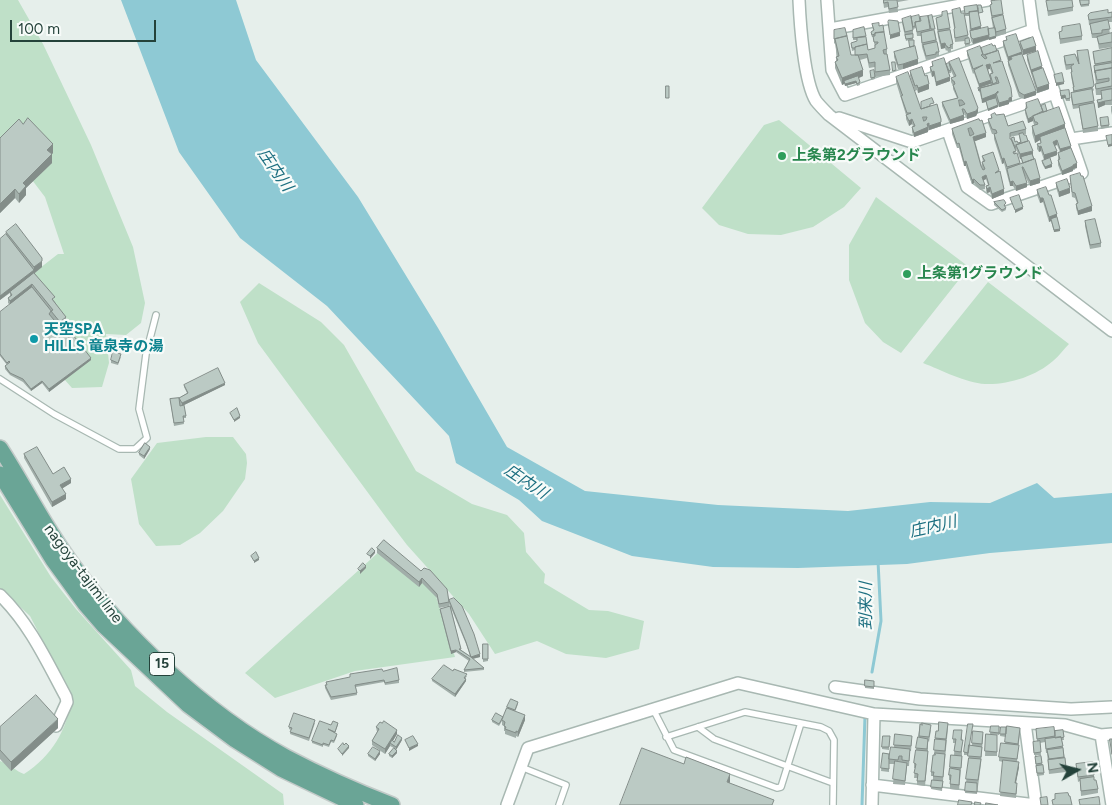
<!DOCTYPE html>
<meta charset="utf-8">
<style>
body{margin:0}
#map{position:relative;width:1112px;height:805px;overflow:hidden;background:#e6efeb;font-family:Figtree,sans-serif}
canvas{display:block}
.north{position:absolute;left:1052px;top:745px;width:50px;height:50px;-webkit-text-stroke:4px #f7fbf9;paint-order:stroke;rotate:82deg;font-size:14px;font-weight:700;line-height:20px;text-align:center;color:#24423a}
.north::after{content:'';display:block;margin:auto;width:18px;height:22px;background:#24423a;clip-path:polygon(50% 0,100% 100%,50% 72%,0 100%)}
.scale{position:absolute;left:10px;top:20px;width:146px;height:22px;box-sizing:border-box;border:2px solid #24423a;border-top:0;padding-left:6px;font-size:15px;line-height:18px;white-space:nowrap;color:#24423a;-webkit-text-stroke:4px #f7fbf9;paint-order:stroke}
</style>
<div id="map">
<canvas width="1112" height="805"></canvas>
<div class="north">N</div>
<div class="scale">100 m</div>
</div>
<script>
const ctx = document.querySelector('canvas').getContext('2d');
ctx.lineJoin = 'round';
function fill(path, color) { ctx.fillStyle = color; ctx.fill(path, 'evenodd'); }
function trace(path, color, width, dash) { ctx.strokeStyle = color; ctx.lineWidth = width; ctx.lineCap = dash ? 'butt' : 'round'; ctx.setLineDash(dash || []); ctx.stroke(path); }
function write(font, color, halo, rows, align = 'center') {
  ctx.font = font + ' Figtree,"Noto Sans JP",sans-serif'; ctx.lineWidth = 4.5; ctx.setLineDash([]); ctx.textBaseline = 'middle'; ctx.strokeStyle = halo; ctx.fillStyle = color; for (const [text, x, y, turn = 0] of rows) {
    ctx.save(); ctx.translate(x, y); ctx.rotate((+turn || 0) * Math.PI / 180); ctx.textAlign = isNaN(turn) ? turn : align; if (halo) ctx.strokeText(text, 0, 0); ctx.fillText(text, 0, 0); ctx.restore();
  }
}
fill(new Path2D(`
 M0,0H18L43,44L91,145L133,247L145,303L141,323L126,335L106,334L109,363L102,387L72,388L41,353L31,275L58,254H64L45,197L0,138Z
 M779,120L861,188L844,207L813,227L781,235L748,234L719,225L702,208L764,125Z
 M876,197L969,267L901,353L883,342L865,323L849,280V245Z
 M988,282L1069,344C1064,349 1059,356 1053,361C1036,376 1008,385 985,384C966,383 941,370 923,363Z
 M259,283L321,322L344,345L416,471L472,504L507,515L524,533L526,552L545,574L544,583L589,610L608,611L644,621L639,649L606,658L566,654L537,641L495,654L469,614L407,545L388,520L258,343L240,302Z
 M206,437H233L246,454L247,463L245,479L223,511L200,533L180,545L156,546L139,524L131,479L157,443Z
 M0,495L51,577L76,609L131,670L135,686L167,712L283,794L284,805H0V761C9,764 16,771 24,774C53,755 66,731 72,698L30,616L0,588Z
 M381,550L435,593L455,657L355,671L275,698L245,673Z`), '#bfe0c8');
fill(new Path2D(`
 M121,0H236L256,60L358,197L438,328L507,447L585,491L718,505L848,511L930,502L990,503L1037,483L1054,498L1112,493V543L990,553L907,564L798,568L713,567L632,556L542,521L519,500L456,463L449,436L327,306L240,238L179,152Z`), '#8ec9d4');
trace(new Path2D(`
 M872,672L881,621L878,561
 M862,805L865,716`), '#8ec9d4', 3);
const lane = new Path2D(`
 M0,379L54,414L119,449H135L147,438L139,409L146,354L156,315
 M653,709L674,750L777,788L781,787L801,723
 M698,727L714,739L833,783
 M666,737L745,712L821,727L829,731L834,740L833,805
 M521,767L566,785L559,805`);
const street = new Path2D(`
 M799,0C800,23 804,82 816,101C820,106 825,111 829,115L1112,331
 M827,0L832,70L845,95L1033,30
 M830,29L988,0
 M839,118L912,142L1055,93
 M948,131L967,187L991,204L1082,173L1033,30L1029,0
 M1071,139L1112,133
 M0,595C30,624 47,662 66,697L67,702L56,726
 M835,687L920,699L1071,709L1112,707
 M1025,723L1036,805
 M1101,735L1112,805
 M872,785L1036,805
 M507,805L528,748L738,683L874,714
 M872,805L874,714L1065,725L1101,735L1112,734`);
const primary = new Path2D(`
 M0,448C24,485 43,524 69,560C121,634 206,714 286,757C320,775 356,791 392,805
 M0,474L53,560L85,604L104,626L188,705L235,740L281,769L356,805`);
trace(lane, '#a8b8b2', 8);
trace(street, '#a8b8b2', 14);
trace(primary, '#c2cac8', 18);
trace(lane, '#fff', 5.5);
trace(street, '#fff', 11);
trace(primary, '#6aa596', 15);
fill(new Path2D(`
 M883,0H897L898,12L889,13L888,7L884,8Z
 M897,0H909L898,2Z
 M1079,0H1089V6L1081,7Z
 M991,1L1003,14L1006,29V34L996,36V38L989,40V39L973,44L971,41L970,35L969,16H965L964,7L977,5L981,29H988L993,28L990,9V5H991Z
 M1046,1L1073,7V11L1048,16Z
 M952,10L961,13L968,35L970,45L965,46V41L955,42L954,33V28L952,14Z
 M942,12L950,28L953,44V49H951V52H948L947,50L946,51L945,48L941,49L938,37L936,18L942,17Z
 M1112,12V22H1108L1110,34L1102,35L1112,33V47L1099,49L1097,38H1092L1090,25H1089L1088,15Z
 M911,17L920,20L935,31L939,52V56L936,57V58L926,60L922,47L921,36H917L916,28L913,29Z
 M902,19L913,30V40L918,64L903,69H898L894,57V52L910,48L909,40L906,41L902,23Z
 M872,24L879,26L887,49V54L890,70V75L875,77V79L871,80L870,71L875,75V67L869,68L867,58L860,60L863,76L859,78L860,85L857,86L856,83L845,86L844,84L842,85L835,68V62L836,61V57H837L835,43L834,44V30L851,55H855V50L852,51L851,43L857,42V40H853V30L864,27L868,50L875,48L873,37H872L871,34L873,30Z
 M1059,32L1082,36V40L1060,44Z
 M1006,37L1020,45V42L1036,51L1023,55L1022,53L1036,95L1024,99L1019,97L1008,65V61L1003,46V41H1006Z
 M981,48L1001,61L1012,101L1009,102V104L999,107L996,98V99L998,107L988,111L986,102L982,103L980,93L978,90L979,87L974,73L973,74L967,55V51ZM988,69H990L992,74H990V77Z
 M1112,48V115L1111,111V106H1112V105H1105L1098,108L1097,100L1101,99V95H1096L1095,84H1096L1094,70V66H1095L1093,56V52Z
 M1077,51L1094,90L1092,92L1098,126V131L1083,133L1079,108L1073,109L1071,98V93H1073V87L1071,76V69L1066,70L1064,61V56L1077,60Z
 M1027,55L1042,68L1049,89L1037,93L1027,60Z
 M932,62L949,64V62L978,112L976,116L967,119L964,113L963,114L964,120L950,124L942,106V102L957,98L953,89V86L951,82V78L954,77L951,71V73H949L950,81L936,86L934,76L932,77L930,71V67L932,66Z
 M910,71L925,76L929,89L918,93L917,90L915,91L910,76Z
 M896,77L921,108L934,105L941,119V126L929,130L928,128V132L914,137L912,132V127L913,126L912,124L909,126L906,119V115L896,82Z
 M1060,91L1070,98V101H1066L1065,98L1061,99Z
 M1026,103L1041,106L1065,128L1077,168L1073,169V171L1062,175L1058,165V153L1060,152L1057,145L1055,146L1057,155L1046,159L1052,167L1045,169L1042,163V161L1044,160L1041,151L1039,152L1037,149V144L1041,143L1040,140L1035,143L1032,133V126L1034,125L1033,121L1028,123L1025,113Z
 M991,115H996L1008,126L1026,129V134H1024L1033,155L1040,183L1030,186L1023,172L1027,187L1016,191L1013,186H1010L1004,163L1002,164L994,139V134H992L988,123V119L991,118ZM1019,135L1020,142L1018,143L1010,139V137ZM1015,149H1016L1020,159L1021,158L1022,163L1020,164L1016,154Z
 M979,119L986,137L975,141L983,170L982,167V162H983L982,156L999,171L1004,194L992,199L990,192L987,193L986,191V186L988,185L986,179L983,181L985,185V189L980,190L974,183L972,184L966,166H964L959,148H957L952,134V129Z
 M1100,121L1109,125V127L1101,129Z
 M0,138L53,153L52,154V163L26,188V195L19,203L15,198L0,213Z
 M1070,176H1081L1092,211L1078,215L1076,208V204L1077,203L1075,198L1072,197Z
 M1056,183L1070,193L1059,197L1056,187Z
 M1037,190L1049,195L1057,217L1060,231L1054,232L1051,221L1049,222L1043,202L1040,203L1037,195Z
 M994,202L1006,205L1005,206L1006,210L1002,212L994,205Z
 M1085,221L1101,243V247L1090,249L1085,226Z
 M6,232L42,267L34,274L55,302L66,322L60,327L69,338L91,360L49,392L42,383L31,391L23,382L10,375L5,369V366L7,365L0,356V312L10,305L8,303V298L10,296V293L0,300Z
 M121,357L118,365L111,363V360Z
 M184,385H225L182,406L186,416V418H183L184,424L174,426L170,399L179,398L187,393L184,387Z
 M150,449L144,459L139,455V453Z
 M24,454L53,474L71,483L62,488L66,499L52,507L24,458Z
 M384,540L449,600L480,657L473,659L484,668V670L464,672V670L469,661L456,652L451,654L440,611V609L450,606L449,604V606L439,608L437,598L422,583L419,587L377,553V548ZM451,608L466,644L470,656L461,650Z
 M483,644H488V661L483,662Z
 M383,671L399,680V683L385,685L384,682L356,687L357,695L331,700L325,688V685H327L326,684Z
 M453,671L467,676L465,679L466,681L455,697L432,681V679Z
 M874,684V689L865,688V686Z
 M518,704L515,712L525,720L518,737L516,736V738L505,734V731H504V726L502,725V721L499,726L492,722V720L503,717L507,707Z
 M315,723L309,741L290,734L291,730L289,729V727Z
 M920,724L931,730L929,742L928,741V756L925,786L917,785V778H914L915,768H914V763Z
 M331,725H338L335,733L337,736L334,743L331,742L329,747L323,745V747L312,743V741Z
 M991,726H999V735L990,734Z
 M0,727L58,728L11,771L0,759Z
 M376,727L397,734L393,741L394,742L402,740L396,750L397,753L392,758L389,756V754L394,748L390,746L385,754L372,745V741L377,732Z
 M1001,727L1020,732L1017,762L1019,767L1016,783L1017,788L1016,798L1000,796L1003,762L999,761V757L1005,744L1006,737L1000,736Z
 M948,728L942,791L931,789L932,780H933V776H931V772L934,755L936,731H938Z
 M1036,729L1055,732L1063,730L1064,740H1062L1066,767V772L1049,774L1047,753H1046L1045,742L1040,743L1041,755H1034L1033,742H1037Z
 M973,731L983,737L981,764L977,794L965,793L969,754L968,755H964V752L970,745H972Z
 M895,734L912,740L911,751H910L909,766H907L905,785L893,784L895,764H889V759L894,747Z
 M986,734L997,735V756H985Z
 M962,735V760L959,790L950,789V780H949V775L951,755H954L955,743H953V739Z
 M883,736H890L889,750L882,749Z
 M883,753L889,754V772L881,771Z
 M368,754H380L375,761L368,756Z
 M1041,756L1044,775L1037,776L1035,759Z
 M1076,764L1094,775V780L1098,789V793L1081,796L1080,781L1078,782Z`), '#a1aea9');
fill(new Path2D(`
 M981,26V31L971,34V29Z
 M900,32V36L890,39V35Z
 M989,35V39L973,44V39Z
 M996,36V38L989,40V38Z
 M945,43V48L941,49V44Z
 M1036,46V51L1023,55V50Z
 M1022,52V57H1011V60L1008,61V57Z
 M918,59V64L903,69V64Z
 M990,64V69L986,70V65Z
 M1042,66V71L1032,72L1031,74V70Z
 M863,70V76L845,84L844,81V84L842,85V78Z
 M934,71V76L932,77V72Z
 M950,77V81L936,86V82Z
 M991,80V85L979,89V84Z
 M856,81V83L845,86V84Z
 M1064,82V84L1056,86V83Z
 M929,84V89L918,93V88Z
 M1049,84V89L1037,93V88Z
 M998,91V96L996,93V98L995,99L982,103V99Z
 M1036,91V95L1024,99V95Z
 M1065,95V98L1061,99V96Z
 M1012,97V101L1009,102V104L999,107V103Z
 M1105,101V105L1098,108V103Z
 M998,105V107L988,111V109Z
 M978,108V112L976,116L967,119V114Z
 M964,115V120L950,124V120Z
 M1033,117V121L1028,123V119Z
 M912,119V124L909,126V121Z
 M941,122V126L929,130V126Z
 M929,123L928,132L914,137V133Z
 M1065,124V131L1040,137V140L1035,143V136Z
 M986,133V137L973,142V137Z
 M1057,140V145L1053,146V142Z
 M53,144V153L52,154V163L26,188V195L19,203V194L23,183L47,150Z
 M1112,144V146L1108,147V145Z
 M1041,146V151L1039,152V147Z
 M1071,146V150L1060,154V149Z
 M1033,151V155L1020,159V154Z
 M1057,151V155L1044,160V155Z
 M1004,158V163L1002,164V159Z
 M966,161V166H964V162Z
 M1077,163V168L1073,169V171L1062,175V171Z
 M1052,164V167L1045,169V167Z
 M986,175V179L982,181V177Z
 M1040,178V183L1030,186V181Z
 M974,179V183L972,184V180Z
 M1013,181V186H1010V182Z
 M1027,183V187L1016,191V186Z
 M990,187V192L987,193V189Z
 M1070,188V193L1059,197V192Z
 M15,189V198L0,213V204Z
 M1004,189V194L992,199V194Z
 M1040,198H1043V202L1040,203Z
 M1092,206V211L1078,215V211Z
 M1023,207V209L1015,213V210Z
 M1057,214V219H1051V221L1049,222V217Z
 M1060,229V231L1054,232V230Z
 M42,261V267L0,300V296L34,270V267Z
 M32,284V289L10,306V301Z
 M66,317V322L60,327V322Z
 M91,358V360L49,392V389Z
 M42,381V383L31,391V389Z
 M225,383V385L182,406V403Z
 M240,416V418L234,422V420Z
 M150,447V449L144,459V456Z
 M71,479V483L60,490V485Z
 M66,494V499L52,507V502Z
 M375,551V553L370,559V556Z
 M259,558V560L254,563V561Z
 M366,566V568L360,574V571Z
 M422,578V583L419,587V582Z
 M456,650V652L451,654V651Z
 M480,654V657L471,659V657Z
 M466,679V681L455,697V694Z
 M525,715V720L518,737V732Z
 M58,719V728L11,771V762Z
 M397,730V734L391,744L390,743V746L385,754V749Z
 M402,738V740L396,750V747Z
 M418,744V746L409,751V748Z
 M349,746V748L342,756V754Z
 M380,751V754L375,761V759Z
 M397,751V753L392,758V756Z
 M1019,762V767L1015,787V783Z
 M730,774V783L727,782Z`), '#838d89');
const building = new Path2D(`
 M884,0H897L898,7L889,9L888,2L884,3Z
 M1001,0L1003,14L992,16L990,5L992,4L991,1Z
 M1051,0H1072L1073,7L1048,11L1046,1Z
 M1080,0H1089V4L1081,5Z
 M977,5L978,11L969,12L970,13L965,14L964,7Z
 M978,5H981L983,12L979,13Z
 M960,8L961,13H964L968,35L955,38L954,29L955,28L952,10Z
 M1108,10V13L1112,12V17L1089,20L1088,15L1090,13Z
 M947,11L950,28L938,30L936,18L942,16V12Z
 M978,11L981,26L971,29L969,12Z
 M919,15L920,21L915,22V26L913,27L911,17Z
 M932,15L935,29H931L928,16Z
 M1003,15L1006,29L996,32L992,18Z
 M911,16L913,30L905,32L902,19Z
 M928,16L930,29L917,32L915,22L921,21L920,17Z
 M889,20L898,21L900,32L890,35L888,22Z
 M1108,20L1110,29L1102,30V33L1092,34L1090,24Z
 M879,23V26L883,25L884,32L875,33V34L872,35L871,32L874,30L872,24Z
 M1080,24L1082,36L1060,39L1059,32L1062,31V27Z
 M864,27L866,36L853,38V30Z
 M988,27L989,35L973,39L971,37L970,31Z
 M845,28L847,36L834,39V30Z
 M995,28L996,36L989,38L988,29Z
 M934,30L936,40L922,43L921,33Z
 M950,30L953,44L950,45L951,47L948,48L947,46H946L945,43L941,44L938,32Z
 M884,32L887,49L883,50L884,54H887L890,70L875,72V62L869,63L867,54L858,55H855V47L867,44L868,50L875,48V45L878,43V42H874L873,36H875V33Z
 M1112,33V42L1099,44L1097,37Z
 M913,34V38L906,39L905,35Z
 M1016,34L1022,52L1008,57L1003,41L1007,40L1006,37Z
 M847,36L851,55H858L863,70L842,78L835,62L838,60L836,57L839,56L835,39Z
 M866,37L867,44L855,47V48H852L851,43L857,41V38Z
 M1033,37L1036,46L1023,50L1020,42Z
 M969,38L970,43L965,44V39Z
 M909,40H914V46L910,47Z
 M937,42L939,52H936V54L926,56L923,45Z
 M992,44L993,46L995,45L997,51L983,55L981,48Z
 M915,46L918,59L903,64L898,65L894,52Z
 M980,46L983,54L981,55L985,59L987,58L985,55L998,50L1001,60L993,63L1002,61L1011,88L1012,97L1009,98V100L999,103L996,93H998V91L995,94L982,99L980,88L999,83L997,77H995L997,82L993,84L990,74L993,73L990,64L986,65L991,80L979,84L974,70L983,65L973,69L967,51Z
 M1112,48V61L1095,64L1093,52Z
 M1088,50L1094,85L1093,87L1074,91L1073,87H1074L1071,72H1072L1071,66L1074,64L1066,65L1064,56L1075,54L1079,64L1077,51Z
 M1038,51L1042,66L1031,70L1027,55Z
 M1022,54L1036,91L1024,95L1019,92L1008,61L1012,59L1011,57Z
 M944,58L950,77L936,82L934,71L932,72L930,67L933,66L932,62Z
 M959,58L978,108L976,111L967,114L964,109H962L964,115L950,120L942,102L958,98L953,85L955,84L954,81H953L951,78L956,76L949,62ZM959,100H962L965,104L960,106Z
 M892,62H895L896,70L893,71Z
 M949,63L951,70L949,71L946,64Z
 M1112,63V68L1095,71L1096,73H1095L1094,66Z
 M922,67L925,76L927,75L929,84L918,88L917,85L915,86L910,71Z
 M1043,68L1049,84L1037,88L1032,72Z
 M1112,68V86L1096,89L1095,84L1109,81V78L1097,80L1095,71Z
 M874,70L875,77L871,78L870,71Z
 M908,72L921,109L937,104L941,119V122L929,126V123L927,124L928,127L914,133L912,127L915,126L912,119L909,121L906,115L911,113H907L901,96L903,95L902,94L896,77ZM923,117H927L926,120L924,121Z
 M1062,73L1064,82L1056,83L1054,75Z
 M858,76L860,82L857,84L856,81L845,84L844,81Z
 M992,83V85L980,88L979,91L978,88Z
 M666,86H669V98H666Z
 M1092,89L1094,101L1073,105L1071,93Z
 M1112,89V100L1105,101L1098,103L1097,100L1102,99L1101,91Z
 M1069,90L1070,98L1066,99L1065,95L1061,96L1060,91Z
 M932,98L934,103L930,104V106L921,109V102Z
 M996,98L998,105L988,109L986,101Z
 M1038,99L1043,111L1033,116L1028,119L1025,109L1027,108L1026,103Z
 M1094,103L1098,126L1083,129L1079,106Z
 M1045,104L1047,111L1043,112L1041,106Z
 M1059,107L1065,124L1035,136L1032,126L1038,124L1037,122H1035L1033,116Z
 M995,113L996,115L1004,114L1008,126L1023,121L1026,129L1010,133V139H1011L1016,151L1013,152L1014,154L1017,153L1020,163L1007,167L1004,158L1002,159L994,134L997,133L996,130L992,129L988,119L992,118L991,115Z
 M1108,117L1109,125L1101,126L1100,118Z
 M28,118L53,144L47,150L52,154L23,183L26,186L19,194L15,189L0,204V138L19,119L23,124Z
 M979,119L980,121L982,120L986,133L973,137L981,166L983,170L985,169L982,162L985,161L982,156L993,152L999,170L995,173L1000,171L1004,189L992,194L990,187L987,189L986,186L989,185L986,175L982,177L985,185H980L974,179L972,180L966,161L964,162L959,143L957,144L952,129ZM971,128L974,134L970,136L968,129Z
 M1065,128L1071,146L1060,149L1057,140L1053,142L1057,151L1044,155L1041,146L1039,147L1037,144L1041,143L1040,137Z
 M1023,133L1024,135H1026L1028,141L1016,145V147H1015L1011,138L1014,137L1015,142L1017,141L1018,143L1021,142L1019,134Z
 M1112,135V144L1108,145L1106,136Z
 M1029,141L1033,151L1020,154L1016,145Z
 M1071,148L1077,163L1073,165V166L1062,171L1058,160L1060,159L1058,153Z
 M1032,154L1034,159L1023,163L1021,157Z
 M1050,158L1052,164L1045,167L1042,161Z
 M1035,159L1040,178L1030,181L1023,167H1022L1027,183L1016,186L1013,181L1010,182L1007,169Z
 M1080,173L1081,176H1083L1092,206L1078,211L1076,204L1078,203L1075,193L1072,192L1070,176Z
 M1067,179L1070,188L1059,192L1056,183Z
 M1046,187L1049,195H1051L1057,214L1049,217L1043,198H1040L1037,190Z
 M1019,195L1023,207L1015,210L1010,198Z
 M1004,200L1006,203L1004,205L1006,208L1002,210L994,202Z
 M1057,217L1060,229L1054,230L1051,219Z
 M1095,219L1101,243L1090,245L1085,221Z
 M16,224L42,258V261L34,267L6,232Z
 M6,234L34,270L0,296V239Z
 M34,273L55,297L52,299L66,317L60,322L51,311L53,310L32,284L10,301L8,298L12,295L10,292Z
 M32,287L52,312L51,311L49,314L69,338L73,335L91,358L49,389L42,381L31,389L23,379L10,373L5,366L10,362L9,361L7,363L0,354V312Z
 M113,352L121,354L118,363L111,360Z
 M218,368L225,383L182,403L179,398L188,393L184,385Z
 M179,398L180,406L184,405L186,416H183L184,422L174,423L170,399Z
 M237,408L240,416L234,420L230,413Z
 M145,443L150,447L144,456L139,453Z
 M37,447L53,474L64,467L71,479L60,485L66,494L52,502L24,454Z
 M384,540L421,571L424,568L430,570L447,589L449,602L439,604L437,594L422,578L419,582L377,548Z
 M372,548L375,551L370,556L367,554Z
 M256,552L259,558L254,561L251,556Z
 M363,563L366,566L360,571L358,569Z
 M454,598L462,606L474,634L480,654L471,657L484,668L464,670L470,659L456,650L451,651L440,609L450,606L461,649H459L471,657L466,642L449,600Z
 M483,644H488V659H483Z
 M444,665L453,671L454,669L467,674L464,678L466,679L455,694L432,679Z
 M397,668L399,680L385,683L384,680L355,685L357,693L331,697L325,685H327L326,682L350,677V674L382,669L383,671Z
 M865,680L874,681V687L865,686Z
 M36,695L58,719L11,762L0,750V727Z
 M511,699L518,702L515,710L507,707Z
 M507,708L525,715L518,732L516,731V733L505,729L506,727L504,726L505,722L502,720Z
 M294,713L315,720L309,738L290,732L292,728L289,727Z
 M496,713L503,717L499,724L492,720Z
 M320,721L331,725L333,721L338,723L335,732L328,729L337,734L334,741L331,740L329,745L323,743V745L312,741Z
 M384,721L397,730L385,749L372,741L379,729L376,727L380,722L382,723Z
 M939,722L948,723L946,739L935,738L936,731H938Z
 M922,723L931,725L929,737L919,736L920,724L922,725Z
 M968,724H973L968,753L964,752Z
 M991,726H999V733L990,732Z
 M1007,726L1020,728L1018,744L1005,742Z
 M1001,727H1006V734H1000Z
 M1054,727L1055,736L1037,739L1036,729Z
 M954,730H962L961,740H963L961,752L954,751L956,739H953Z
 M1063,730L1064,737L1061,738V737L1055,738V731Z
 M973,731L983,732L982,744L972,743Z
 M895,734L912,736L911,746L894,745Z
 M986,734L997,735V752L985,751Z
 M398,735L402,738L396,747L390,743L392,740L394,742Z
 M413,736L418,744L409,748L405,740Z
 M883,736H890L889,747H882Z
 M918,737L928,739L927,749L916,748Z
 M1061,737L1063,746L1046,749L1045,739Z
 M935,739L946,740L945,751L934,750Z
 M1110,739H1112V754Z
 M1040,741L1041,752L1034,753L1033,742Z
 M343,743L344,745L346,743L349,746L342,754L338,749Z
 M1001,743L1019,745L1017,759L999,757Z
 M969,745L982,747L981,757L968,756Z
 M373,747L380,751L375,759L368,754Z
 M891,747L910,749L909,761L902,760V756H899L898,760L889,759Z
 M394,748L397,751L392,756L389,754Z
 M642,748L684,764L686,757L730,774L727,782L774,800L772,805H620Z
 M1063,748L1064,757L1049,759L1047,750Z
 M916,750L928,751L925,781H917L918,774L914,773L916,764L914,763Z
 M883,753L889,754V769L881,768Z
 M935,753L945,754L943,777L933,776L934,772H931L933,755H935Z
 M951,755L962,756L961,768L950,767Z
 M1041,756L1042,763L1036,764L1035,757Z
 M969,758L981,759L978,780L966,779Z
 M1065,758L1066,767L1049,770L1048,760Z
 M1003,760L1019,762L1015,783H1017L1016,794L1000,792Z
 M895,761L907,763L905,781L893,779Z
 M1093,762L1094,775L1078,777L1076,764Z
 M1043,765L1044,773H1037L1036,766Z
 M950,768L960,770L959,785L950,784L951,775H949Z
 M1094,777V780H1096L1098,789L1081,791L1080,779Z
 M932,780L943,781L942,788L931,787Z
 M966,782L977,783V792L965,791Z
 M1068,793L1069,796H1070L1072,805H1053L1052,800L1055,799V794Z
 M1047,797L1048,805H1041L1040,798Z
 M1099,797L1100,805H1080L1079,800Z
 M959,800L972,802L971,805H958Z
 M975,802L981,803L980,805H975Z
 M986,803L998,805H986Z`);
fill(building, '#bbcac4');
trace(building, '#838d89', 1);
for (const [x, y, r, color] of [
 [782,156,5,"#2e9e5b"],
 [907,274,5,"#2e9e5b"],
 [34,339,5,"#0f9aa8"]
]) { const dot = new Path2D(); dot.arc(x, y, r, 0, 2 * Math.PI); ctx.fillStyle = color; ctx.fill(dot); trace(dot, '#f7fbf9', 2); }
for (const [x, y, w] of [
 [162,664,25]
]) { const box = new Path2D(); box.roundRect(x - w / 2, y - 11.5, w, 23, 4); ctx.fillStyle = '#f7fbf9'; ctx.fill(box); trace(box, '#24423a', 1); }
write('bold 14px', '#24423a', null, [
 ["15",162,664]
]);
write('bold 15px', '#27864d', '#f7fbf9', [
 ["上条第2グラウンド",792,156],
 ["上条第1グラウンド",917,274]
], 'left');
write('bold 15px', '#0d838f', '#f7fbf9', [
 ["天空SPA",44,330],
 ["HILLS 竜泉寺の湯",44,347]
], 'left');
write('15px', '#24423a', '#f7fbf9', [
 ["nagoya-tajimi line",83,574,53]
]);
write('italic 16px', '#1c6f80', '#f7fbf9', [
 ["庄内川",275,170,55],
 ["庄内川",526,482,34],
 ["庄内川",933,527,-13],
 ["到来川",866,606,-90]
]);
</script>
